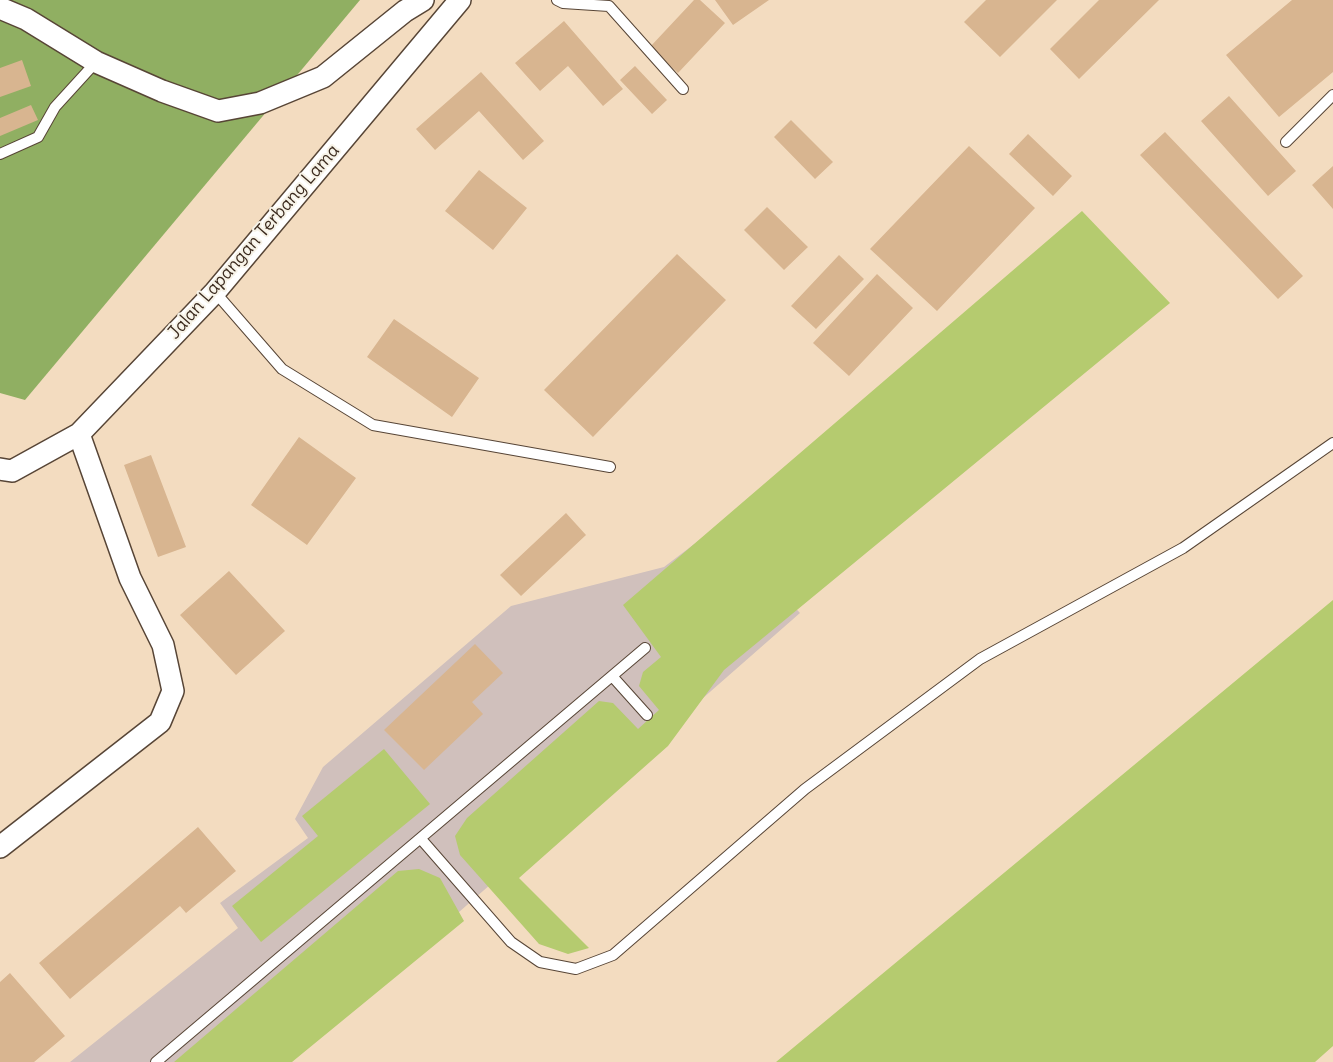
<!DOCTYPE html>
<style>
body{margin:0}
canvas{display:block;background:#f3dcc0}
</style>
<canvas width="1333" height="1062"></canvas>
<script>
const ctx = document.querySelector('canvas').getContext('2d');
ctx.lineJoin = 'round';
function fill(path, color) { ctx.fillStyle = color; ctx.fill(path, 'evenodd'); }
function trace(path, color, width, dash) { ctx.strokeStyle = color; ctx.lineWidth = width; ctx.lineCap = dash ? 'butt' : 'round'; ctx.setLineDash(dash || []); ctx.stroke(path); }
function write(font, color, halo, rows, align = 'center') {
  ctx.font = font + ' Delius,sans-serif'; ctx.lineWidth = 4; ctx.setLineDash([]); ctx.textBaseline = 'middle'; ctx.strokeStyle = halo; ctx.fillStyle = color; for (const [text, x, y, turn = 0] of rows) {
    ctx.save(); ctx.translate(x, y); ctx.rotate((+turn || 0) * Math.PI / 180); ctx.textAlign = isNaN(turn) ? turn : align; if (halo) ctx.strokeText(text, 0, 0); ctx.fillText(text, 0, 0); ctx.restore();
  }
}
fill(new Path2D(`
 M718,526L800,613L288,1062H70L238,928L220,903L308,838L295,819L323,767L511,606L664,567Z`), '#d0c0bc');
fill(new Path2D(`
 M1082,211L1170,303L724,670L668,746L519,878L589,948L568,954L539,944L460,855L455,836L467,818L599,701L613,703L638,729L659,710L639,686L643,672L661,657L623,605Z
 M1333,600V1046L1315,1062H776Z
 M384,749L430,804L261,942L232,906L318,836L302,816Z
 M419,869L440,878L464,921L292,1062H174L398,871Z`), '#b5cb6f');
fill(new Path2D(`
 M0,0H360L25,400L0,393Z`), '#90af62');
fill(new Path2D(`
 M694,0H700L725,23L678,73L650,47Z
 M715,0H769L733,25Z
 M986,0H1057L1000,57L964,22Z
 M1099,0H1159L1079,79L1050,49Z
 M1292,0H1333V72L1279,117L1226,55Z
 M564,21L623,89L603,106L568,66L540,91L515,63Z
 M22,60L31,86L0,97V68Z
 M635,66L667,100L652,114L620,80Z
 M481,72L544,141L523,160L479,111L435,150L416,129Z
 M1229,96L1296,171L1268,196L1201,121Z
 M31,105L38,120L0,136V118Z
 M791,120L833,162L815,179L774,137Z
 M1165,132L1303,276L1278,299L1140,155Z
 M1028,134L1072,176L1053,196L1009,154Z
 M969,146L1035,208L937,311L870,249Z
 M1333,166V209L1312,185Z
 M479,170L527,208L493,250L445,211Z
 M767,207L808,247L784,270L744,230Z
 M677,254L726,300L593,437L544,390Z
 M839,255L864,279L816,329L791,306Z
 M877,274L913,308L849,376L813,343Z
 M394,319L479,378L452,417L367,357Z
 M299,437L356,478L307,545L251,505Z
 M151,455L186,547L158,557L124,465Z
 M566,513L586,535L521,596L500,575Z
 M229,571L285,631L236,675L180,615Z
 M475,644L503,673L472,702L483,714L424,770L384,730Z
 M198,827L236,871L186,913L180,906L70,999L39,963Z
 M10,973L65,1036L34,1062H0V982Z`), '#d8b590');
const lane = new Path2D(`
 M557,0L563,3L609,6L683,89
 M1286,142L1333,95
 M0,154L38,137L55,107L96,62
 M215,292L282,369L373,425L610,467
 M612,676L647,715
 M421,839L511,942L540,962L576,969L613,955L805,789L980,659L1183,548L1333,443
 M156,1062L645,648`);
const street = new Path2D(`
 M0,8L26,19L96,62L162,91L218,111L260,103L323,77L405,11L423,0
 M0,469L12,471L79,434L215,292L460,0
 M0,847L160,722L173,691L163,645L130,578L79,434`);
trace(lane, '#574536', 12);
trace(street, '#574536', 24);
trace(lane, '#fff', 10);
trace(street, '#fff', 21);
write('18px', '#3b2a1e', '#f7f3e8', [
 ["Jalan Lapangan Terbang Lama",254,242,-49]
]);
</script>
